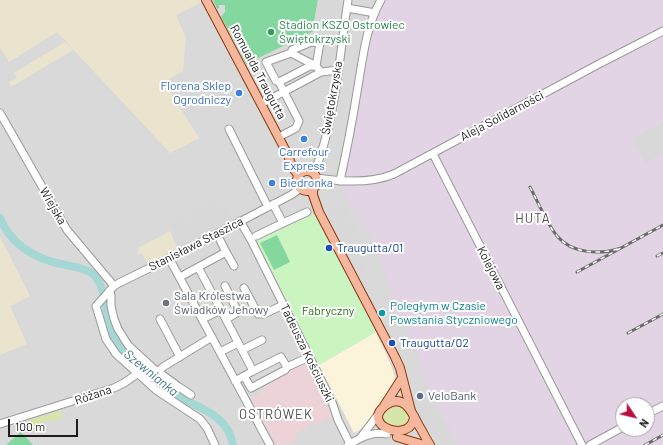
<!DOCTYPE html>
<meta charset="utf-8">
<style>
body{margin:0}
#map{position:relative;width:663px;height:445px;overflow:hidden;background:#ece6e2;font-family:Barlow,sans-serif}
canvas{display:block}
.north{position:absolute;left:615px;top:397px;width:40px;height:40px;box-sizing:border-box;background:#fff;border:1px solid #a4a4a4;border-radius:50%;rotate:125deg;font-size:11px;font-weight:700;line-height:16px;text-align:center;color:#1c1c1c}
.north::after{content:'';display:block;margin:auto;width:14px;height:18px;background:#ba0d3f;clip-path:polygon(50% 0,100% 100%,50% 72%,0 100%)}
.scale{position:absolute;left:8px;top:419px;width:70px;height:18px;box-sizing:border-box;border:2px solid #1c1c1c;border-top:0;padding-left:5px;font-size:12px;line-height:14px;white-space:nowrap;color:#1c1c1c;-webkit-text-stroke:3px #fff;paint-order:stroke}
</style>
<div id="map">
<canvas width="663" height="445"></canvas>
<div class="north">N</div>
<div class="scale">100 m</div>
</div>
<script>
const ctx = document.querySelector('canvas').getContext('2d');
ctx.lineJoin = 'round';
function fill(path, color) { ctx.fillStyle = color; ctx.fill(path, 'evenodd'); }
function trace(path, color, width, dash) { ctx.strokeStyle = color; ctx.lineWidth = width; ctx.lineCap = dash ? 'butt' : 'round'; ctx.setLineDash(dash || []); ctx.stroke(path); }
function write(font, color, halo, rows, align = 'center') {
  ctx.font = font + ' Barlow,sans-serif'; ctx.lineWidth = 4; ctx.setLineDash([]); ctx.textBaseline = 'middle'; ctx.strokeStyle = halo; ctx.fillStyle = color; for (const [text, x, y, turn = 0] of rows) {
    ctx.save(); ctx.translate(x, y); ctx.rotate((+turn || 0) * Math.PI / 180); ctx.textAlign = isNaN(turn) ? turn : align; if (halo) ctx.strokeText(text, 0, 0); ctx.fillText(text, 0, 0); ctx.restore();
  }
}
fill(new Path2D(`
 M0,0H663L647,405H623L590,445H0Z`), '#dad9d9');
fill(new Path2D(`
 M306,362L333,416L316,425L315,423L295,433L298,439L286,445H276L251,399L266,390L263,384Z`), '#edd2d8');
fill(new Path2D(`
 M381,0H663V406L647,414V405H623V427L590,445H458L457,444V443L438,407L429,387L426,385L419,356L394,302L377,247L342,188L340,181L366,44Z
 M663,411V445H599L629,429H647V420Z`), '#e3d4e5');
fill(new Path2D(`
 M376,332L391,365L396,381L363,428L354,433L319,365Z`), '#fcf3db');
fill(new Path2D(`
 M0,0H201L202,2L176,15L186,38L183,71L164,82L199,138L170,153L57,32L9,62L0,47Z
 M65,42L73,50L11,87L9,82L17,78L14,73Z
 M170,231L178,249L150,263L149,261L146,262L142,253L138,254L137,253L139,250L138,248Z
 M0,237L30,296L10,306L27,344L0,355Z`), '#eae4ce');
fill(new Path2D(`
 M394,406C404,406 410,412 409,422L401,432L383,422C382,414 386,408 394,406Z
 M60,411L61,412V417L58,421L56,419L39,423L29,431L27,421Z`), '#d7e4aa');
fill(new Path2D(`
 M314,214L376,332L319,365L257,241Z`), '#cbf5c0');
fill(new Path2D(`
 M213,0H318L314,22L331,25V31L318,29L246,64L240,52L244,46L240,42H235L221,17L225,12V5H219V8L217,9Z
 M277,235L290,262L274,270L260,243Z
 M21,432L33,445H6Z`), '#84d79f');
fill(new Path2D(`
 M318,0H340L338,11H335L334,16L337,17L336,26L314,23Z
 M663,122V154L645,163L632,138Z
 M219,200L229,211L234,225L180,253L171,226Z
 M343,206L371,258L365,262L362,268L359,271L328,214Z
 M435,406L453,438L445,445L424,421L418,410Z`), '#d8d8d8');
trace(new Path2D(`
 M0,218C11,244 34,258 61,264C70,266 81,267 90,272C111,284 102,333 125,354C139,366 153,381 169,391C193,407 228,412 233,445`), '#a5d8d4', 8);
const minor = new Path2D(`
 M347,8L375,13
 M279,82L276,81L266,62L291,53L316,66L321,72
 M261,104L321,72L338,70
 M0,113L60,218L67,230L114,286
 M229,129L268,207
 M279,137L296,128L299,121L279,82L310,66H316L320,43L311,42L292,50L291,53
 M433,154L582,445
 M314,173C336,119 339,58 348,0
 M317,178C342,182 370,184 394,174L597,65L663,31
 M340,181C347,149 353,118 358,86C363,57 366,26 381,0
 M240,221L251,240L332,402L338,420L350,444
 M283,223L307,212
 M256,236L283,223L273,204
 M220,240L226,252
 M169,258L270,445
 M198,267L221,310L230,317L238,312L225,286
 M180,277L226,252L234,266
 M244,288L258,314H264L283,305
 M109,291L111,295V306L114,319L118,329L128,345L153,368L179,387L191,395
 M160,319L180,357
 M202,319L221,310L253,371L235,381
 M242,350L262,340
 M220,352L238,343
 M253,371L281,357L287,367L309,357
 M158,372L163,367L212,337
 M244,376L251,388L285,370L287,367
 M647,414L663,406
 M0,424L114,388L124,383L137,374
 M361,437L380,412
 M215,445L207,428L200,419L156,390L116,354L106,339L96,306L114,286L119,283L180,253L291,195L301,188
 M348,445C360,438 372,431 387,434
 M590,445L623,427`);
const major = new Path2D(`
 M206,0L288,155L292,167L299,176
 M297 181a10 10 0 1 1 20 0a10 10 0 1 1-20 0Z
 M313,189V195L319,212L395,357L400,368L411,411
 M384,406L402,378
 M414,416C413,445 358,426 386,405C404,392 413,414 419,426C423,432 426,439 430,445
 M397,437L424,445`);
trace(minor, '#999', 9);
trace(major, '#893a0a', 10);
trace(minor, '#fff', 7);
trace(major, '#f5b79e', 8);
const rail = new Path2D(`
 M530,187C538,202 547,224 557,236C572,254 601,255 621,248
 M657,256L663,253
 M577,272L663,225
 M628,333L663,314
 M645,445L663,435`);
trace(rail, '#6a6a6a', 3);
trace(rail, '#fff', 1.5, [4.5]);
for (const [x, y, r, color] of [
 [271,32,4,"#2e9e5b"],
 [239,93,4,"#3f7fe0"],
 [304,139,4,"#3f7fe0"],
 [272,183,4,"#3f7fe0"],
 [329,248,4,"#1a4fb4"],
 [166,303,4,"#6b7280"],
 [382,313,4,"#0f9aa8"],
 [392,343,4,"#1a4fb4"],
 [420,396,4,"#5c6f8a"]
]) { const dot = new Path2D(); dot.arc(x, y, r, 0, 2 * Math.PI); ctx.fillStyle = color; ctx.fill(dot); trace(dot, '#fff', 1.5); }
write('12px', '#27864d', '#fff', [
 ["Stadion KSZO Ostrowiec",279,25],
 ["Świętokrzyski",279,39]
], 'left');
write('12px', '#1c1c1c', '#fff', [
 ["Romualda Traugutta",258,72,62],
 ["Świętokrzyska",332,98,-80],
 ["Aleja Solidarności",502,116,-28],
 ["Wiejska",53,206,60],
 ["Stanisława Staszica",196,244,-27],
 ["Kolejowa",491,268,63],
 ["Tadeusza Kościuszki",307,353,64],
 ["Różana",93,395,-18]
]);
write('12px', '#366cbe', '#fff', [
 ["Florena Sklep",231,86],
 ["Ogrodniczy",231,100],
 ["Carrefour",304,152,"center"],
 ["Express",304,166,"center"],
 ["Biedronka",280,183,"left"]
], 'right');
write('12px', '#164399', '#fff', [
 ["Traugutta/01",337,248],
 ["Traugutta/02",400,343]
], 'left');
write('12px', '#5b616d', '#fff', [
 ["Sala Królestwa",174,296],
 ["Świadków Jehowy",174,310]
], 'left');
write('12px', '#0d838f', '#fff', [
 ["Poległym w Czasie",390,306],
 ["Powstania Styczniowego",390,320]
], 'left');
write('12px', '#267112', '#fff', [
 ["Fabryczny",328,311]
]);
write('12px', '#4e5e75', '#fff', [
 ["VeloBank",428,396]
], 'left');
ctx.letterSpacing = '1px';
write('13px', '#4f4f4f', '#fff', [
 ["HUTA",533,219],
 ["OSTRÓWEK",276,415]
]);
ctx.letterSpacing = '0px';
write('italic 13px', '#437887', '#fff', [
 ["Szewnianka",151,373,39]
]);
</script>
